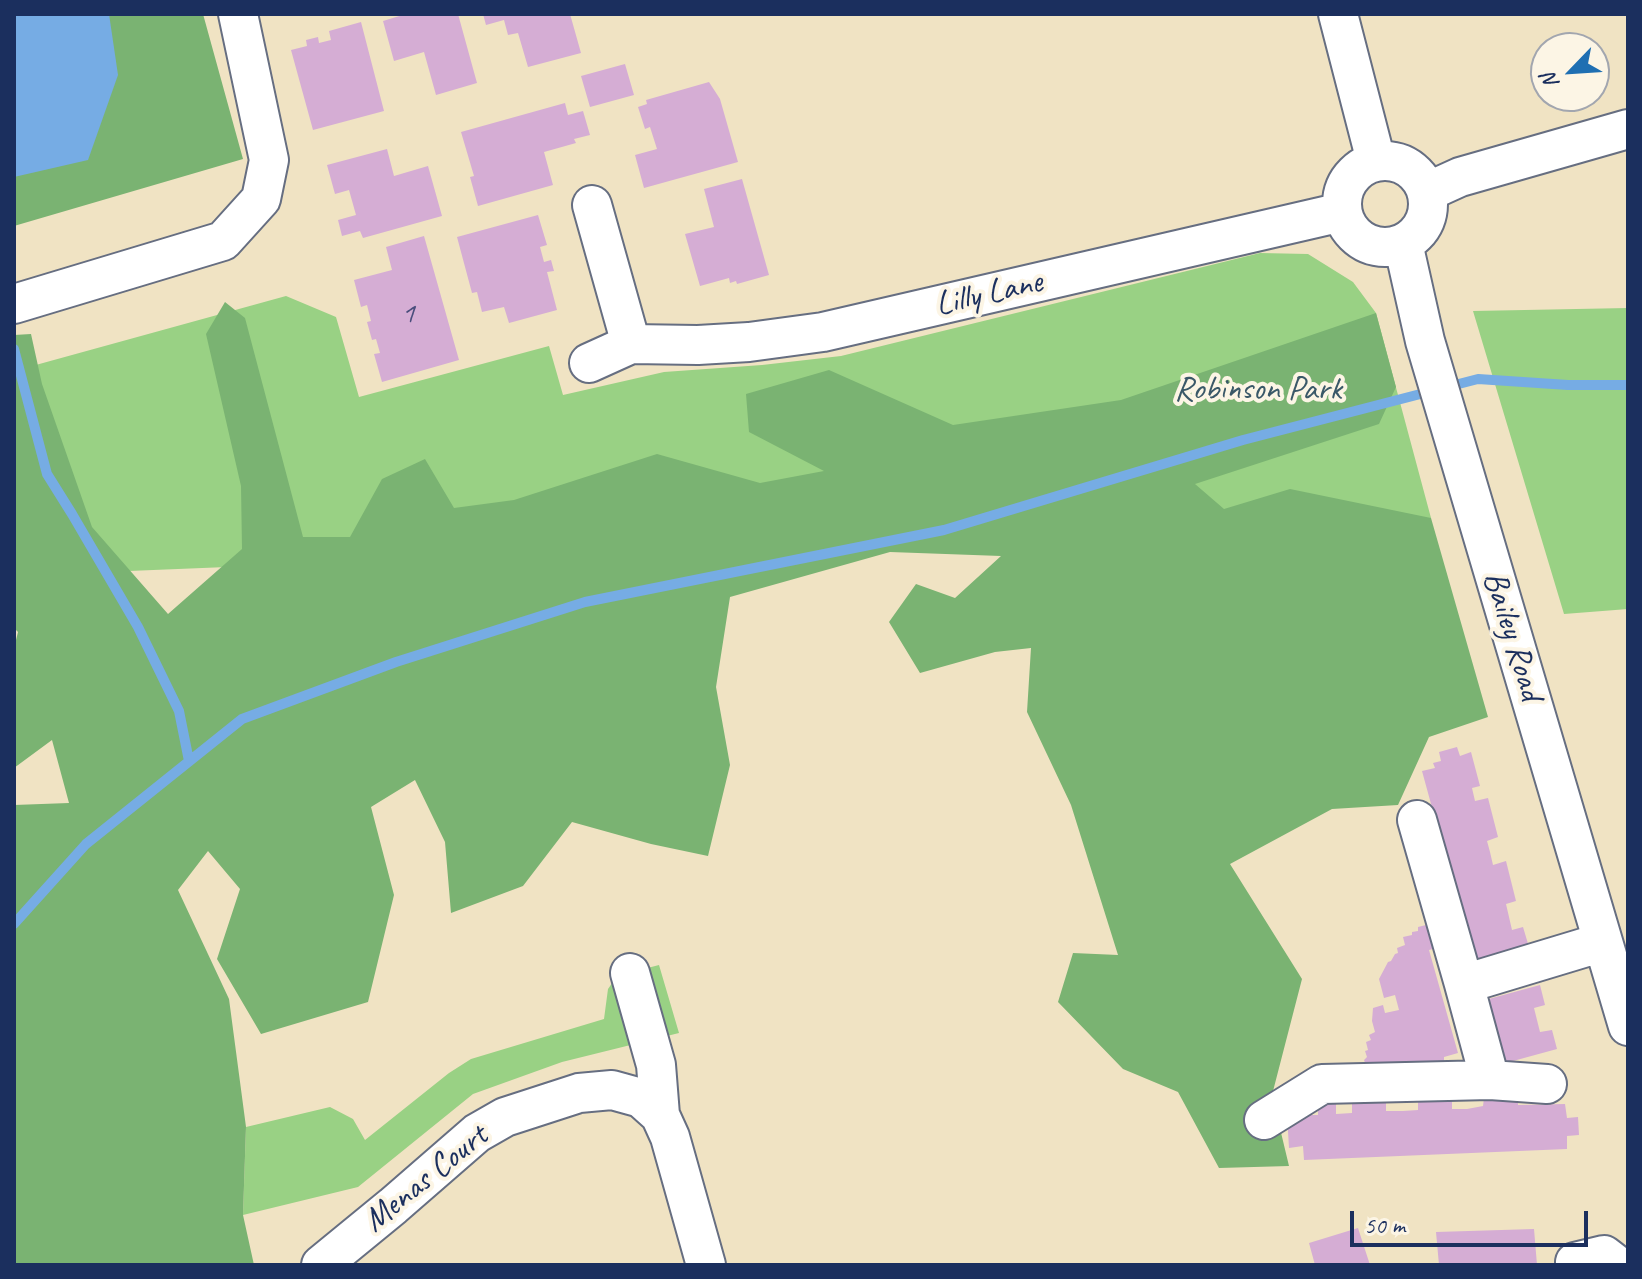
<!DOCTYPE html>
<style>
body{margin:0}
#map{position:relative;width:1642px;height:1279px;overflow:hidden;background:#f0e3c3;font-family:Caveat,sans-serif}
canvas{display:block}
.frame{position:absolute;inset:0;border:16px solid #1b2f5e;pointer-events:none}
.north{position:absolute;left:1530px;top:32px;width:80px;height:80px;box-sizing:border-box;background:#fcf5e5;border:2px solid #a2a6af;border-radius:50%;rotate:245deg;font-size:22px;font-weight:700;line-height:32px;text-align:center;color:#1b2f5e}
.north::after{content:'';display:block;margin:auto;width:28px;height:36px;background:#1f6fb2;clip-path:polygon(50% 0,100% 100%,50% 72%,0 100%)}
.scale{position:absolute;left:1350px;top:1211px;width:238px;height:36px;box-sizing:border-box;border:4px solid #1b2f5e;border-top:0;padding-left:10px;font-size:24px;line-height:28px;white-space:nowrap;color:#1b2f5e;-webkit-text-stroke:6px #fcf5e5;paint-order:stroke}
</style>
<div id="map">
<canvas width="1642" height="1279"></canvas>
<div class="frame"></div>
<div class="north">N</div>
<div class="scale">50 m</div>
</div>
<script>
const ctx = document.querySelector('canvas').getContext('2d');
ctx.lineJoin = 'round';
function fill(path, color) { ctx.fillStyle = color; ctx.fill(path, 'evenodd'); }
function trace(path, color, width, dash) { ctx.strokeStyle = color; ctx.lineWidth = width; ctx.lineCap = dash ? 'butt' : 'round'; ctx.setLineDash(dash || []); ctx.stroke(path); }
function write(font, color, halo, rows, align = 'center') {
  ctx.font = font + ' Caveat,sans-serif'; ctx.lineWidth = 8; ctx.setLineDash([]); ctx.textBaseline = 'middle'; ctx.strokeStyle = halo; ctx.fillStyle = color; for (const [text, x, y, turn = 0] of rows) {
    ctx.save(); ctx.translate(x, y); ctx.rotate((+turn || 0) * Math.PI / 180); ctx.textAlign = isNaN(turn) ? turn : align; if (halo) ctx.strokeText(text, 0, 0); ctx.fillText(text, 0, 0); ctx.restore();
  }
}
fill(new Path2D(`
 M1260,253L1308,254L1353,282L1376,313L1431,518L55,574L14,371L286,296L336,317L359,397L549,346L563,395L664,372L762,365L841,356Z
 M1628,308V609L1564,614L1473,311Z
 M659,965L679,1033L562,1062L473,1094L358,1187L243,1215L246,1127L330,1107L353,1119L365,1140L449,1073L471,1059L604,1019L608,989L617,976Z`), '#99d184');
fill(new Path2D(`
 M14,14H203L243,159L14,226Z
 M225,302L245,318L303,537H350L382,479L425,459L454,508L514,500L657,454L760,483L824,471L749,432L746,394L829,370L953,425L1121,400L1376,313L1396,387L1379,424L1195,484L1224,509L1290,489L1431,518L1488,717L1429,737L1398,805L1332,809L1230,864L1302,979L1272,1095L1289,1166L1219,1168L1178,1092L1123,1069L1058,1002L1073,953L1118,955L1071,805L1027,712L1031,648L995,652L920,673L889,622L916,584L955,598L1001,556L890,552L730,597L716,687L730,765L708,856L651,844L572,822L523,886L451,913L445,842L415,780L371,807L394,895L368,1002L261,1034L217,959L240,889L208,851L178,890L229,999L246,1127L243,1215L254,1265H14V805L69,803L52,740L14,768V648L18,632L14,628V335L31,334L42,384L92,527L168,614L242,549L241,486L206,334Z`), '#7ab372');
fill(new Path2D(`
 M14,14H109L118,75L88,160L14,177Z`), '#76ace4');
trace(new Path2D(`
 M14,349L47,474L72,514L138,627L179,711L189,761
 M1447,387L1478,379L1568,385H1628
 M14,924L86,844L242,719L396,662L585,602L944,530L1243,440L1432,391`), '#76ace4', 10);
fill(new Path2D(`
 M406,14H458L477,83L436,95L424,52L394,61L383,21Z
 M483,14H570L581,53L528,67L518,33L508,35L504,20L486,25Z
 M361,22L384,111L313,130L291,50L307,46L306,40L318,37L319,43L331,40L329,31Z
 M625,64L634,95L590,107L581,76Z
 M709,82L720,99L738,162L644,188L635,155L657,149L650,127L645,129L638,107L647,104L646,100Z
 M565,103L568,115L583,111L590,135L574,139L576,143L544,152L553,185L478,206L470,177L474,176L461,132Z
 M387,149L394,176L428,166L442,216L363,238L360,231L342,236L338,220L356,215L349,190L335,194L327,165Z
 M742,179L769,275L737,284L736,281L730,283L729,278L700,286L685,234L714,227L704,189Z
 M538,215L547,245L540,247L544,262L551,260L554,271L547,272L557,310L509,323L504,307L482,312L477,292L472,293L457,237Z
 M424,236L459,360L382,382L374,354L380,353L376,339L372,340L367,322L371,321L367,305L361,307L354,280L392,270L386,247Z
 M1457,747L1460,756L1471,752L1480,786L1472,788L1475,801L1488,798L1498,837L1487,841L1490,852L1493,865L1506,861L1516,901L1506,904L1512,930L1523,927L1529,947L1474,961L1422,771L1435,768L1433,763L1441,761L1439,752Z
 M1426,925L1433,949L1429,950L1458,1053L1444,1057V1061L1415,1069L1368,1071L1364,1060L1367,1057L1365,1051L1368,1050L1366,1042L1371,1040L1369,1035L1375,1032L1372,1021L1373,1008L1383,1005L1385,1013L1399,1010L1395,995L1384,998L1379,979L1388,962L1391,961L1395,954L1398,953L1397,948L1405,945L1403,937L1412,935V932L1418,931V927Z
 M1540,985L1545,1005L1534,1008L1540,1032L1552,1030L1557,1049L1502,1064L1485,1000Z
 M1518,1096V1105L1565,1104L1567,1118L1578,1117L1579,1135L1567,1136V1149L1304,1160L1303,1146L1289,1148L1287,1115H1318V1105L1336,1103V1114L1352,1113V1103L1386,1102V1111H1403L1418,1110V1101L1452,1099V1109H1467L1483,1106L1484,1098Z
 M1358,1228L1370,1265H1315L1309,1243Z
 M1534,1229L1537,1265H1439L1436,1232Z`), '#d5add4');
const minor = new Path2D(`
 M1338,14L1376,161
 M1342 204a43 43 0 1 1 86 0a43 43 0 1 1-86 0Z
 M1427,192L1460,177L1628,129
 M592,205L631,344
 M1403,243L1425,341L1628,1026
 M14,304L223,241L261,199L269,160L238,14
 M589,363L631,344L698,345L749,342L823,332L1342,212
 M1417,820L1464,984L1603,942
 M630,973L656,1065L660,1115
 M1464,984L1490,1080
 M1264,1120L1322,1084L1490,1080L1547,1084
 M1575,1262L1604,1255L1617,1265
 M321,1265L393,1206L477,1133L505,1117L579,1093L612,1090L641,1098L660,1115L670,1137L706,1265`);
trace(minor, '#666e81', 42);
trace(minor, '#fff', 38);
write('30px', '#4a4e7c', null, [
 ["1",408,314]
]);
write('34px', '#1b2f5e', '#fcf5e5', [
 ["Lilly Lane",989,294,-13],
 ["Bailey Road",1512,636,73],
 ["Menas Court",426,1179,-39]
]);
write('34px', '#3a5868', '#fcf5e5', [
 ["Robinson Park",1258,390]
]);
</script>
